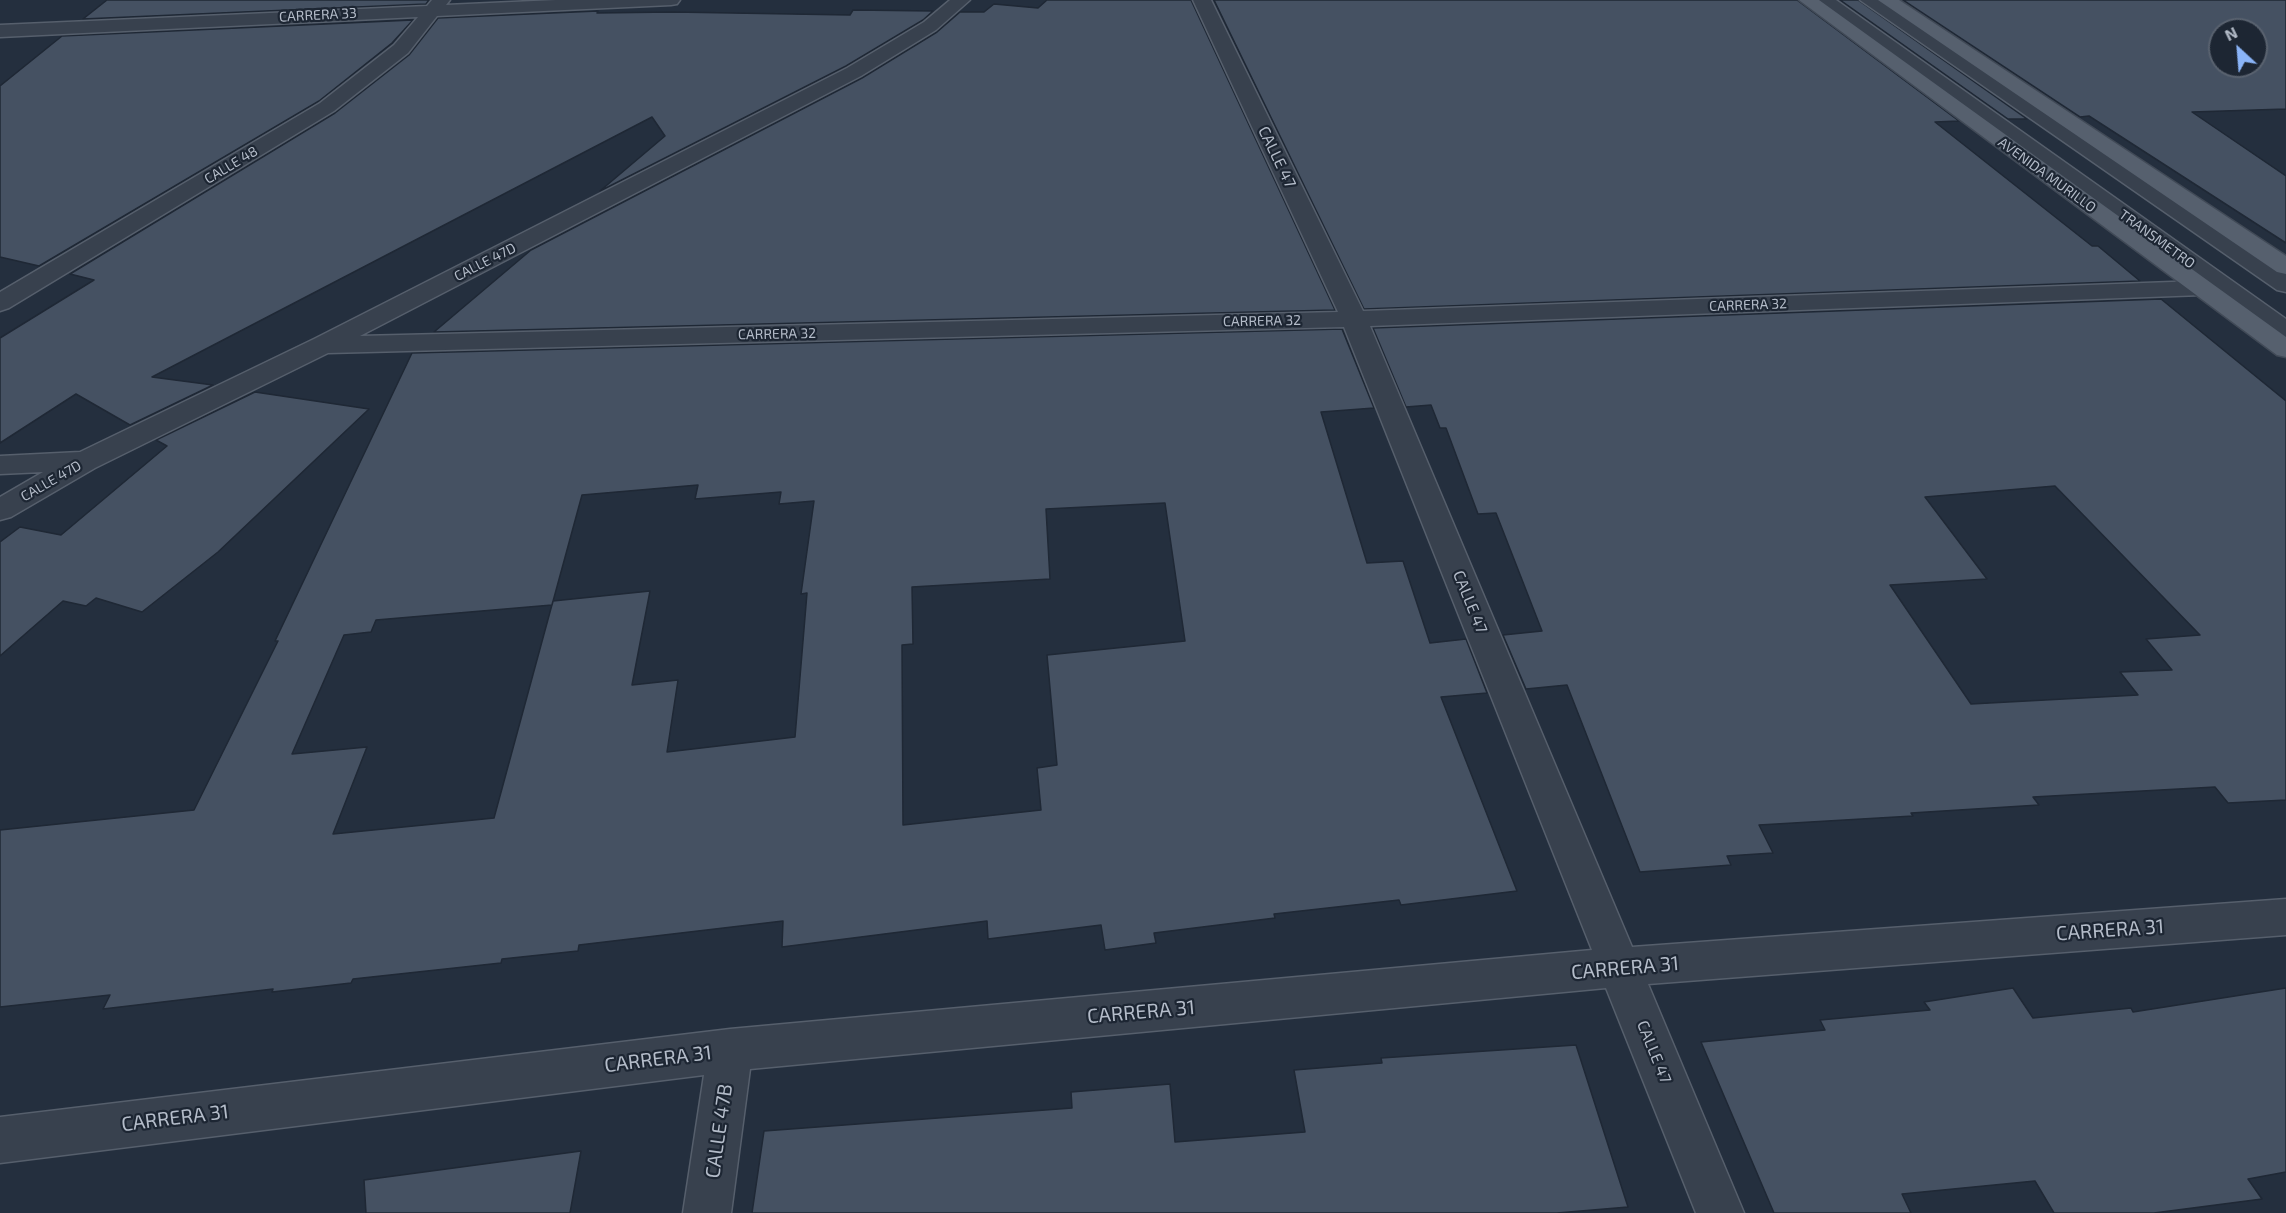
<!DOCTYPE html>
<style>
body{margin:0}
#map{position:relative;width:2286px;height:1213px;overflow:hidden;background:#242f3e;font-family:"Exo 2",sans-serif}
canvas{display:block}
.north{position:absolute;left:2208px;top:18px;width:60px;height:60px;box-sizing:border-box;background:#1d2633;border:2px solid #59626f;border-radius:50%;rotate:334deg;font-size:16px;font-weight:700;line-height:24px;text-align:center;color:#b4bcc9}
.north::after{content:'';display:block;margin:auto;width:21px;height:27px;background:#8ab4f8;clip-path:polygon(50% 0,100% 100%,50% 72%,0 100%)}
</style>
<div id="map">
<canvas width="2286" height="1213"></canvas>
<div class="north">N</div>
</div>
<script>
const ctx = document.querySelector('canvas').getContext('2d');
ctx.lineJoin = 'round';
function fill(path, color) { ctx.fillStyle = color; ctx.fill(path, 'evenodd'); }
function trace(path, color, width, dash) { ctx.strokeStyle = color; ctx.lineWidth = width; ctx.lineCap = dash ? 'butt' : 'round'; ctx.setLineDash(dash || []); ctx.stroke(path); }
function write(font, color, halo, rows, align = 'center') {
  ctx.font = font + ' "Exo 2",sans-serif'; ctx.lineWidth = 4.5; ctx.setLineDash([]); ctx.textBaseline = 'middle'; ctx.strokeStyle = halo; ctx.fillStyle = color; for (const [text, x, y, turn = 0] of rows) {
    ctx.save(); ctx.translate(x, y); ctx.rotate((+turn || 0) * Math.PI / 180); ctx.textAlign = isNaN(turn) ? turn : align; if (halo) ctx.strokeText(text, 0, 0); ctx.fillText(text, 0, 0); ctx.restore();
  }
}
const building = new Path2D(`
 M107,0H429L426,4L83,19Z
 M1047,0H1191L1335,310L434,332L531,250L862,78L937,32L960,12H984L994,4L1038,8Z
 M1214,0H1797L1959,121L1935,122L2092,246H2098L2140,281L1364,309Z
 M1840,0H1858L2027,119H2008Z
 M1903,0H2286V109L2192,112L2286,176V243L2089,116L2080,117ZM2220,30H2256V66H2220Z
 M853,10L933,11L923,20L846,66L600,191L665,136L652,117L152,377L213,385L130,425L76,394L0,443V338L94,280L70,274L335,113L409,55L438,18L598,11L597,13L673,12L850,15Z
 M413,20L392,43L319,101L39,266L0,257V86L62,36Z
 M2161,299L2286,401V800L2228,803L2215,787L2033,797L2039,805L1911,813L1913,816L1759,825L1773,853L1727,856L1731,865L1640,872L1567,685L1526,689L1503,635L1542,631L1496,513L1478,514L1446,428H1440L1431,405L1406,407L1373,328ZM2055,486L2200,635L2146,639L2172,670L2120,672L2138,695L1971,704L1890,585L1987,579L1925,497Z
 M1342,329L1374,408L1321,412L1367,563L1403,561L1430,643L1466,639L1487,693L1441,697L1517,891L1401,905L1399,900L1274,914L1275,918L1154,933L1156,943L1105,950L1101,925L988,939L987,921L782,947L783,921L579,945L578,951L502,959L501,963L353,979L351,983L272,992L273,989L103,1009L110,995L0,1007V830L194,810L278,641H275L412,353ZM698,485L695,499L781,492L779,504L814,501L801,594L807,593L795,737L667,752L678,680L632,685L650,591L553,601L494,818L333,834L367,747L292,754L344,635L371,632L376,620L552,605L582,495ZM1165,503L1185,641L1047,655L1057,765L1037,768L1041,810L903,825L902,645L913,644L912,587L1050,579L1046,509Z
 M255,392L369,409L218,552L142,612L96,598L86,606L63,601L0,656V542L20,527L61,535L167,446L156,440Z
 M2013,988L2033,1018L2131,1008L2133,1012L2286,988V1172L2248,1179L2262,1199L2154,1213H2054L2035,1181L1902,1194L1911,1213H1774L1701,1042L1825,1030L1820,1020L1930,1010L1924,1002Z
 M1576,1045L1628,1207L1557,1213H752L764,1131L1072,1108L1071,1092L1170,1084L1175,1142L1305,1132L1294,1070L1382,1063L1381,1058Z
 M581,1151L570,1213H366L364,1180Z`);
fill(building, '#455162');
trace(building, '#1f2835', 1.5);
const minor = new Path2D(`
 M432,0H450L446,5L556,0H680L677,4L671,5L437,16L408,53L334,111L9,308L0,311V292L320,103L394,45L418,17L0,37V25L427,6Z
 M950,0H970L936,30L861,76L360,336L1338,312L1193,0H1211L1363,311L2200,281L1815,0H1836L2286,319V339L2277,337L2213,290L2211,293L2202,295L1370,326L1632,947L2286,899V935L1648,984L1744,1213H1696L1606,988L750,1069L731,1213H683L704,1075L0,1163V1117L730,1029L1592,950L1344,327L328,353L95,468L11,517L0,520V497L43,472L0,474V456L80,452L314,339L847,68L924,22Z
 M1860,0H1881L2286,274V292L2277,290Z`);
const major = new Path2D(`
 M1799,0H1819L2286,337V357L2277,355Z
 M1878,0H1899L2286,256V274L2277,272Z`);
trace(minor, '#565f6c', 3);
trace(major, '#414a57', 3);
fill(minor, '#38414e');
fill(major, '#56606e');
write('14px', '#b4bcc9', '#1d2633', [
 ["CARRERA 33",318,15,-3],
 ["CALLE 48",231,165,-31],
 ["AVENIDA MURILLO",2047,175,36],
 ["TRANSMETRO",2157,239,36],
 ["CALLE 47D",485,262,-27],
 ["CARRERA 32",1748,305,-2],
 ["CARRERA 32",1262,321,-1],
 ["CARRERA 32",777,334,-1],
 ["CALLE 47D",51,481,-30]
]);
write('16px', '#b4bcc9', '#1d2633', [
 ["CALLE 47",1277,157,64],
 ["CALLE 47",1470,602,68],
 ["CALLE 47",1654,1052,68]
]);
write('20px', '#b4bcc9', '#1d2633', [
 ["CARRERA 31",2110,930,-4],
 ["CARRERA 31",1625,968,-5],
 ["CARRERA 31",1141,1012,-5],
 ["CARRERA 31",658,1059,-7],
 ["CARRERA 31",175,1118,-7],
 ["CALLE 47B",719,1131,-82]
]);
</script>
